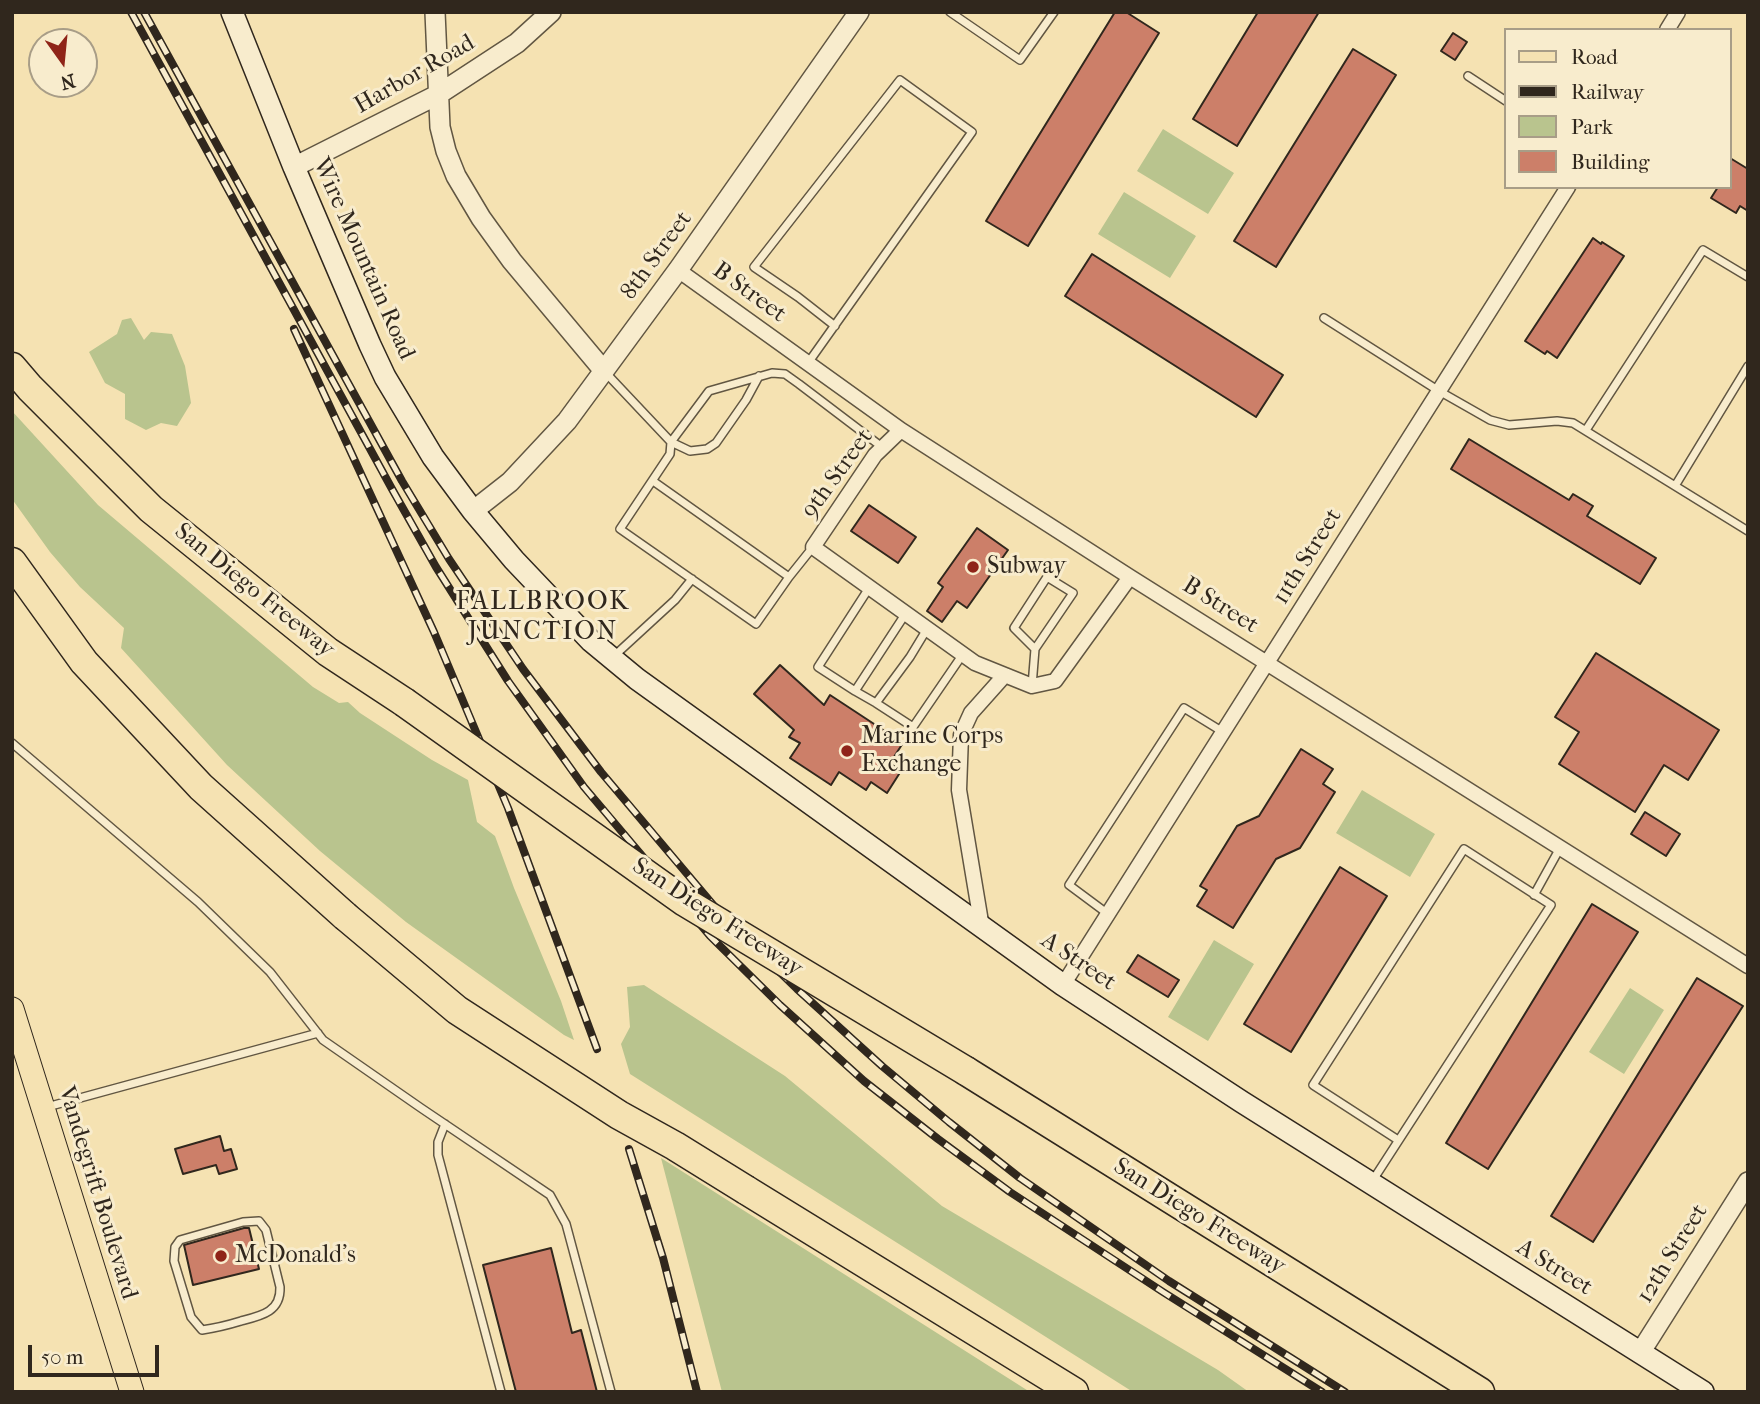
<!DOCTYPE html>
<style>
body{margin:0}
#map{position:relative;width:1760px;height:1404px;overflow:hidden;background:#f5e2b2;font-family:"IM FELL French Canon",serif}
canvas{display:block}
.frame{position:absolute;inset:0;border:14px solid #30271d;pointer-events:none}
.legend{position:absolute;left:1504px;top:28px;width:228px;height:161px;box-sizing:border-box;background:#f8eccd;border:2px solid #a89d87;margin:0;padding:9px 12px;list-style:none;font-size:21px;color:#30271d}
.legend li{display:flex;align-items:center;gap:14px;height:35px}
.legend b{width:35px;border:2px solid #a89d87}
.north{position:absolute;left:28px;top:28px;width:70px;height:70px;box-sizing:border-box;background:#f8eccd;border:2px solid #a89d87;border-radius:50%;rotate:165deg;font-size:19px;font-weight:700;line-height:28px;text-align:center;color:#30271d}
.north::after{content:'';display:block;margin:auto;width:24px;height:32px;background:#8f2418;clip-path:polygon(50% 0,100% 100%,50% 72%,0 100%)}
.scale{position:absolute;left:28px;top:1345px;width:131px;height:32px;box-sizing:border-box;border:4px solid #30271d;border-top:0;padding-left:9px;font-size:21px;line-height:24px;white-space:nowrap;color:#30271d;-webkit-text-stroke:5px #f8eccd;paint-order:stroke}
</style>
<div id="map">
<canvas width="1760" height="1404"></canvas>
<div class="frame"></div>
<ul class="legend">
<li><b style="height:9px;background:#f5e2b2"></b>Road</li>
<li><b style="height:9px;background:#30271d"></b>Railway</li>
<li><b style="height:19px;background:#b9c48e"></b>Park</li>
<li><b style="height:19px;background:#cc7f69"></b>Building</li>
</ul>
<div class="north">N</div>
<div class="scale">50 m</div>
</div>
<script>
const ctx = document.querySelector('canvas').getContext('2d');
ctx.lineJoin = 'round';
function fill(path, color) { ctx.fillStyle = color; ctx.fill(path, 'evenodd'); }
function trace(path, color, width, dash) { ctx.strokeStyle = color; ctx.lineWidth = width; ctx.lineCap = dash ? 'butt' : 'round'; ctx.setLineDash(dash || []); ctx.stroke(path); }
function write(font, color, halo, rows, align = 'center') {
  ctx.font = font + ' "IM FELL French Canon",serif'; ctx.lineWidth = 6; ctx.setLineDash([]); ctx.textBaseline = 'middle'; ctx.strokeStyle = halo; ctx.fillStyle = color; for (const [text, x, y, turn = 0] of rows) {
    ctx.save(); ctx.translate(x, y); ctx.rotate((+turn || 0) * Math.PI / 180); ctx.textAlign = isNaN(turn) ? turn : align; if (halo) ctx.strokeText(text, 0, 0); ctx.fillText(text, 0, 0); ctx.restore();
  }
}
fill(new Path2D(`
 M1163,129L1234,173L1208,214L1137,171Z
 M1124,192L1196,236L1170,278L1098,234Z
 M131,318L144,340L151,332L172,334L185,366L191,403L177,426L161,423L146,430L125,419V394L105,383L89,352L117,334L122,320Z
 M12,411L98,505L313,687L339,703L348,702L360,713L432,760L468,780L477,822L495,836L514,888L561,1001L574,1040L564,1035L406,922L320,851L227,765L121,648L124,628L80,587L50,552L12,499Z
 M1362,790L1435,834L1410,877L1336,833Z
 M1214,940L1254,964L1208,1041L1168,1017Z
 M644,985L785,1076L942,1206L1218,1370L1249,1392H1133L630,1074L621,1044L630,1027L627,987Z
 M1630,988L1664,1010L1624,1074L1589,1052Z
 M661,1158L1030,1392H722Z`), '#b9c48e');
const building = new Path2D(`
 M1115,12H1126L1159,33L1028,246L986,221Z
 M1258,12H1319L1237,146L1193,119Z
 M1453,33L1467,42L1455,60L1441,51Z
 M1353,49L1396,75L1276,267L1234,241Z
 M1730,158L1748,169V211L1740,206L1736,213L1711,198L1718,187H1730Z
 M1593,238L1601,244L1602,242L1624,256L1557,358L1547,351L1545,354L1525,341Z
 M1092,254L1283,375L1256,417L1065,296Z
 M1469,439L1569,500L1573,494L1593,506L1587,516L1656,558L1640,584L1451,469Z
 M869,505L916,537L898,563L851,531Z
 M977,528L1008,550L967,608L957,601L942,622L927,611L943,587L938,583Z
 M1596,653L1719,730L1688,780L1664,765L1635,812L1559,764L1579,732L1555,717Z
 M780,665L824,705L830,695L903,743L890,763L901,771L887,793L871,782L866,790L839,772L831,785L790,758L800,743L789,737L794,730L754,694Z
 M1301,749L1333,769L1323,784L1335,792L1300,848L1276,859L1233,928L1197,906L1207,890L1200,886L1237,826L1259,816Z
 M1645,812L1680,834L1666,856L1631,834Z
 M1340,867L1387,896L1291,1052L1244,1024Z
 M1592,904L1638,932L1488,1169L1446,1143Z
 M1138,955L1179,980L1168,997L1127,972Z
 M1697,978L1743,1006L1593,1242L1551,1216Z
 M220,1136L224,1151L231,1149L237,1169L219,1174L216,1165L183,1174L175,1149Z
 M244,1228H249L259,1269L193,1285L184,1245Z
 M551,1248L572,1333L581,1330L597,1392H516L483,1265Z`);
fill(building, '#cc7f69');
trace(building, '#30271d', 2);
const service = new Path2D(`
 M950,12L1020,60L1054,12
 M1468,76L1506,101
 M1324,318L1439,391L1490,420L1509,425L1557,421L1573,423L1748,531
 M808,363L972,132L900,80L754,267L798,297L835,326
 M605,372L671,442L670,454L620,529L756,624L789,577L653,481
 M759,376L746,400L716,443L707,449L690,451L671,442L709,391L772,373L785,374L799,384L882,447
 M1586,430L1703,250L1748,277
 M1675,486L1748,366
 M789,577L813,547
 M869,588L818,667L855,691L906,613
 M927,629L910,657L876,703L913,727L963,654
 M613,657L675,600L692,579
 M1032,686L1035,649L1073,593L1047,577L1014,628L1035,649
 M855,691L876,703
 M12,743L198,902L270,972L323,1040L421,1108L550,1195L566,1224L611,1392
 M1534,895L1560,848
 M1108,914L1069,885L1184,708L1223,732
 M47,1107L318,1033
 M445,1124L438,1142V1155L501,1392
 M1373,1180L1551,905L1464,849L1313,1085L1398,1140
 M259,1221L266,1230L280,1287C281,1312 261,1316 241,1321C228,1325 216,1328 202,1330L191,1317L174,1261L175,1247L180,1240L243,1222Z`);
const minor = new Path2D(`
 M1667,30L1678,12
 M678,270L901,430L1130,577L1748,966
 M901,430L875,455L813,547L975,663L1032,686L1055,681L1130,577
 M982,928L959,790L961,735L971,713L1004,676
 M1063,985L1568,187`);
const tertiary = new Path2D(`
 M435,12L440,127L446,151L456,176L481,218L512,261L604,371
 M294,167L439,94L517,43L551,12
 M473,511L510,482L567,421L678,270L859,12
 M1640,1353L1748,1182`);
const secondary = new Path2D(`
 M232,12L294,167L370,345L385,377L433,457L473,511L514,560L591,641L637,679L1063,985L1242,1102L1703,1392`);
const primary = new Path2D(`
 M12,1009L132,1392`);
const motorway = new Path2D(`
 M12,367L30,388L151,509L328,652L404,702
 M12,562L84,662L201,787L345,916
 M966,1071L1480,1392
 M746,1190L1074,1392`);
trace(service, '#615642', 10);
trace(minor, '#615642', 17);
trace(tertiary, '#615642', 22);
trace(secondary, '#30271d', 24);
trace(primary, '#30271d', 25);
trace(motorway, '#30271d', 31);
trace(service, '#f8eccd', 7);
trace(minor, '#f8eccd', 14);
trace(tertiary, '#f8eccd', 19);
trace(secondary, '#f8eccd', 21);
trace(primary, '#f5e2b2', 23);
trace(motorway, '#f5e2b2', 28);
const rail = new Path2D(`
 M131,12L392,489L436,567L508,681L584,787L710,936L780,1005L864,1081L938,1139L1010,1192L1163,1292L1322,1392
 M144,12L402,481L449,559L523,669L601,772L726,920L797,989L882,1066L949,1122L1020,1178L1169,1281L1345,1392
 M294,329L434,632L508,808L597,1049
 M629,1149L663,1258L697,1392`);
trace(rail, '#30271d', 8);
trace(rail, '#f8eccd', 5, [16]);
const motorwayBridge = new Path2D(`
 M404,702L685,902L966,1071
 M345,916L457,1010L619,1115L675,1146L746,1190`);
trace(motorwayBridge, '#30271d', 31, []);
trace(motorwayBridge, '#f5e2b2', 28);
for (const [x, y, r, color] of [
 [973,567,7,"#8f2418"],
 [847,751,7,"#8f2418"],
 [221,1256,7,"#8f2418"]
]) { const dot = new Path2D(); dot.arc(x, y, r, 0, 2 * Math.PI); ctx.fillStyle = color; ctx.fill(dot); trace(dot, '#f8eccd', 2.5); }
write('24px', '#30271d', '#f8eccd', [
 ["Harbor Road",415,75,-30],
 ["8th Street",657,256,-54],
 ["Wire Mountain Road",363,259,66],
 ["B Street",749,293,36],
 ["9th Street",838,474,-54],
 ["11th Street",1308,557,-58],
 ["San Diego Freeway",254,591,39],
 ["B Street",1220,606,32],
 ["San Diego Freeway",717,918,33],
 ["A Street",1078,962,34],
 ["Vandegrift Boulevard",97,1193,73],
 ["San Diego Freeway",1199,1217,32],
 ["12th Street",1673,1254,-58],
 ["A Street",1554,1268,32]
]);
write('24px', '#30271d', '#f8eccd', [
 ["Subway",987,567],
 ["Marine Corps",861,737],
 ["Exchange",861,765],
 ["McDonald's",235,1256]
], 'left');
ctx.letterSpacing = '2px';
write('26px', '#30271d', '#f8eccd', [
 ["FALLBROOK",543,603],
 ["JUNCTION",543,633]
]);
ctx.letterSpacing = '0px';
</script>
